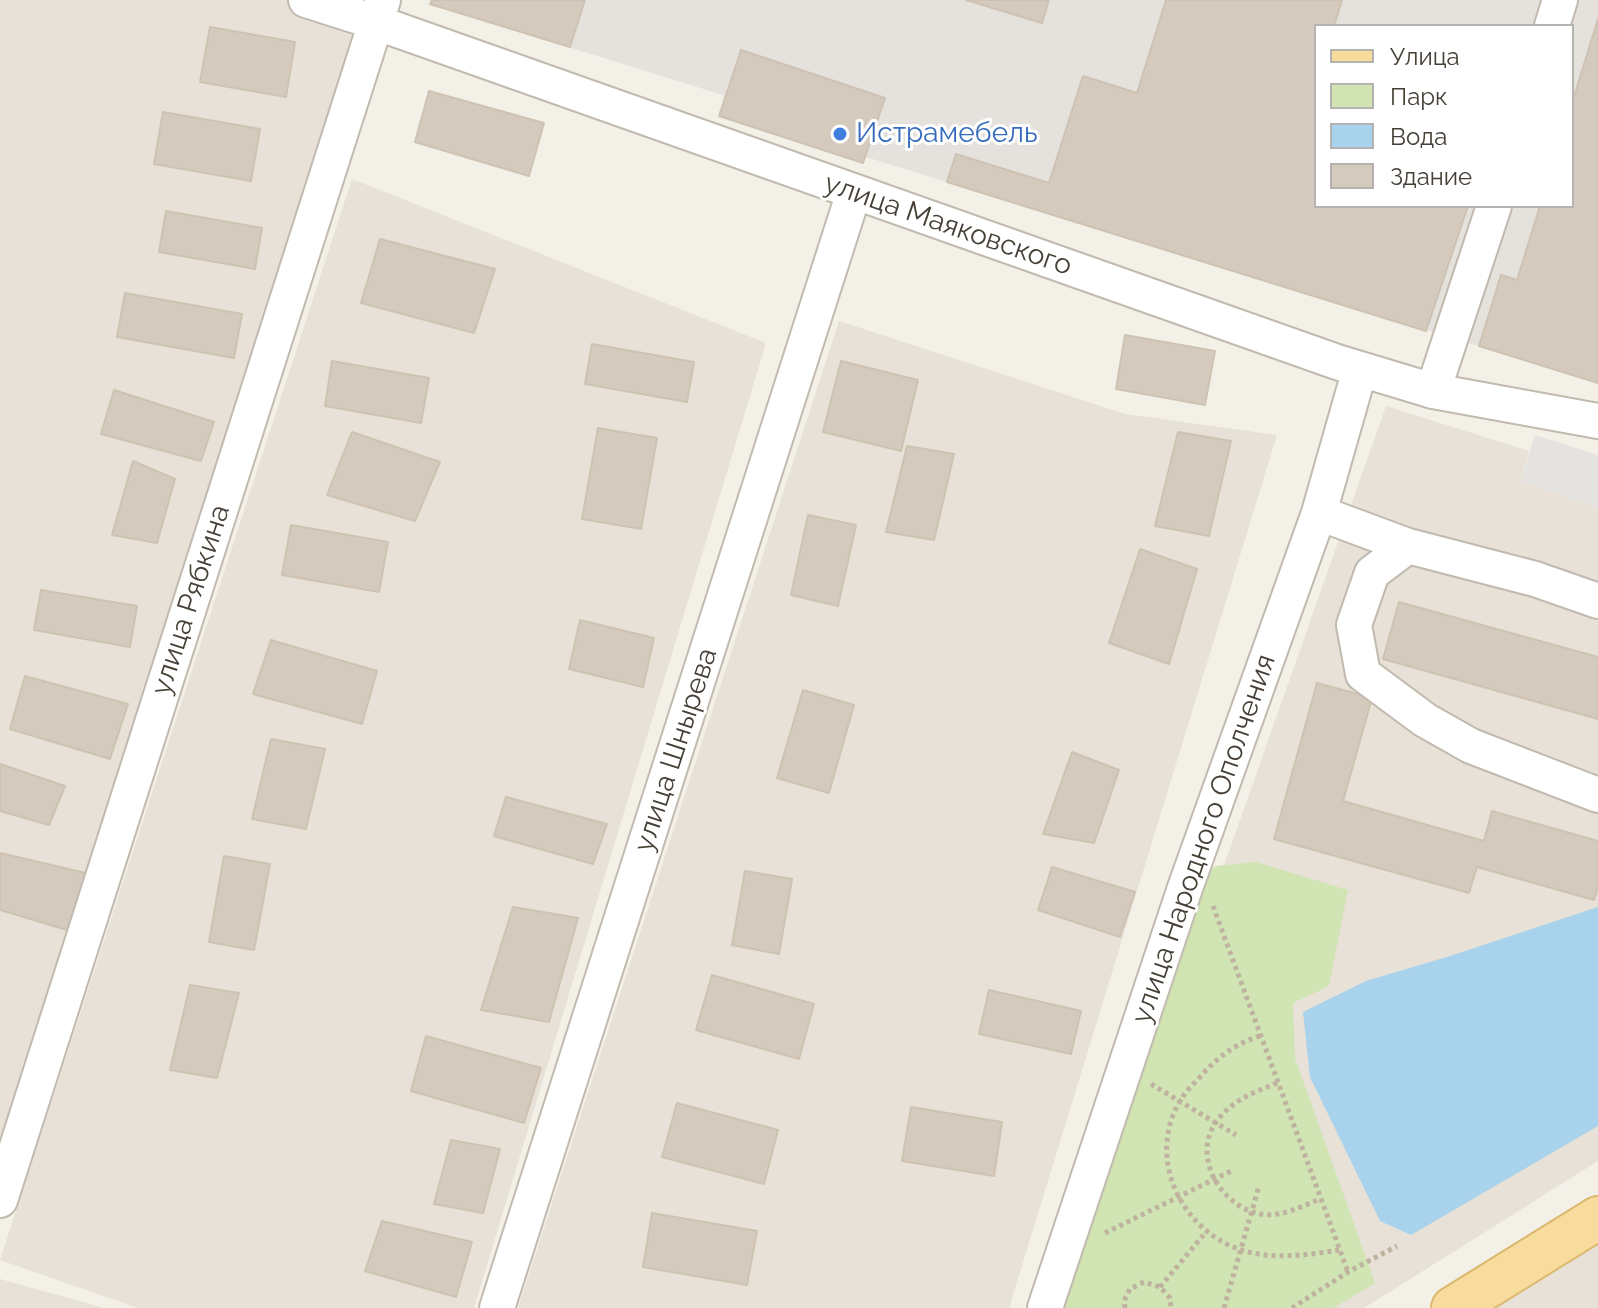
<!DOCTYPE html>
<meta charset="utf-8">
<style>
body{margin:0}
#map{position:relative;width:1598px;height:1308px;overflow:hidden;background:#f3f0e8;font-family:Raleway,sans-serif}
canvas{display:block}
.legend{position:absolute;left:1314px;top:24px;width:260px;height:184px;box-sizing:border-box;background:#fff;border:2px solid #b5b3af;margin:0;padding:10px 14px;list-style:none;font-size:24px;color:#464037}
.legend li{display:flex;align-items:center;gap:16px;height:40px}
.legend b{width:40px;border:2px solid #b5b3af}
</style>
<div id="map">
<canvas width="1598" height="1308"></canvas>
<ul class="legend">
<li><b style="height:10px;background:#f7dc9d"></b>Улица</li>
<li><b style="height:22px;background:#d0e4b4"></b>Парк</li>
<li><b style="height:22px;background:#a9d2ec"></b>Вода</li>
<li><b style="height:22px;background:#d4cbbe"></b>Здание</li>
</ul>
</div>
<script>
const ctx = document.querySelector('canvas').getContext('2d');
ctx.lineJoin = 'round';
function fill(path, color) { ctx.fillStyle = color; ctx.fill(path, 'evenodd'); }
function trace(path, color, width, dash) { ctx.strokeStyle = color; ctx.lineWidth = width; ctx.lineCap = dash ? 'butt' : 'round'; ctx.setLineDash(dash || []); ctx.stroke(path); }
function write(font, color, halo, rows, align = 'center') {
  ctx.font = font + ' Raleway,sans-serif'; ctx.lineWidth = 6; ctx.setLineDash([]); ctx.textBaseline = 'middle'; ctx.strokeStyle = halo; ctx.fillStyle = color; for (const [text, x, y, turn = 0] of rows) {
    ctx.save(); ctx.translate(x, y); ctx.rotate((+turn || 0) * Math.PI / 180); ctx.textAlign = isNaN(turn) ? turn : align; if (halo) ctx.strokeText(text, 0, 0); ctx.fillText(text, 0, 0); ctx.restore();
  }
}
fill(new Path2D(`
 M0,0H383L0,1200Z
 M352,179L766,343L474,1308H138L0,1260Z
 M839,321L1125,414L1277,435L1009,1308H518Z
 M1386,406L1529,451L1521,481L1598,508V1161L1364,1308H1068Z
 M1598,1218V1308H1453Z
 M0,1279L104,1308H0Z`), '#e7e1d7');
fill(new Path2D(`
 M432,0H1598V383L866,157L863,163L719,116L726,96L430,4ZM1316,26H1572V206H1316Z`), '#e5e1dd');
fill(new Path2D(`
 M1256,862L1348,890L1329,986L1293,1003L1295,1058L1375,1283L1333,1308H1054L1194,880L1216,866Z`), '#d0e4b4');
fill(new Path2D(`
 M1535,435L1598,455V508L1521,481Z`), '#e5e3e0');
fill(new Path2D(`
 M1598,907V1126L1411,1235L1380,1221L1310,1077L1303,1012L1366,981L1450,956Z`), '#a9d2ec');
const building = new Path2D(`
 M432,0H585L570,47L430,4Z
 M966,0H1049L1042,23Z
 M1166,0H1342L1334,26H1316V206H1468L1426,331L947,182L956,154L1049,183L1083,76L1137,93Z
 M1598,19V383L1479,346L1501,275L1517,280L1540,206H1572V103Z
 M210,27L295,42L286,97L200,82Z
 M741,50L885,98L863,163L719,116Z
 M429,91L544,123L529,176L415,142Z
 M163,112L260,129L251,181L154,164Z
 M166,211L262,228L255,269L159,252Z
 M380,239L495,269L474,333L361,303Z
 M125,293L242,314L234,358L117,337Z
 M1125,335L1215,351L1205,405L1116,389Z
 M592,344L694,362L687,402L585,384Z
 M332,361L429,378L421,423L325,406Z
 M841,361L918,380L901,451L823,432Z
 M114,390L214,422L201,461L101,434Z
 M598,428L657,438L641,529L582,519Z
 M352,432L440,462L415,521L327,495Z
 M1178,432L1231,441L1209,536L1155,526Z
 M907,446L954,454L934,540L886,532Z
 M133,461L175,479L157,543L112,535Z
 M808,515L856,525L838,606L791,595Z
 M291,525L388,542L379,592L282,575Z
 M1140,549L1197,569L1169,664L1109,643Z
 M41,590L137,606L130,647L34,630Z
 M1399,602L1598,657V719L1383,659Z
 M580,620L654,638L643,687L569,669Z
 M271,640L377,671L362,724L253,694Z
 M25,676L128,704L110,759L10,729Z
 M1317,683L1372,698L1343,801L1484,841L1492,811L1598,841V887L1594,900L1477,867L1469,893L1274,839Z
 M803,690L854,705L829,793L777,778Z
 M271,739L325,749L306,829L252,819Z
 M1072,752L1119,770L1094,843L1043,834Z
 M0,764L65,786L49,825L0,811Z
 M506,797L607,824L593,864L494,836Z
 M0,853L90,874L77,933L0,910Z
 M224,856L270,864L254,950L209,942Z
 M1052,867L1135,892L1120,937L1038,910Z
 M745,871L792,879L779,954L732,945Z
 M513,907L578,918L549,1022L481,1010Z
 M712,975L814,1004L799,1059L696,1030Z
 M190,985L239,993L217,1078L170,1070Z
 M989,990L1081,1011L1071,1054L979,1034Z
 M426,1036L541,1068L524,1123L411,1091Z
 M677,1103L778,1130L764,1184L662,1157Z
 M911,1107L1002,1122L994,1176L902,1161Z
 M451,1140L500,1149L483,1213L434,1204Z
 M652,1213L757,1231L747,1285L643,1267Z
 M382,1221L472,1242L456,1297L365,1271Z`);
fill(building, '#d4cbbe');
trace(building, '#cec3b2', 2);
const minor = new Path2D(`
 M306,0L375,22L1337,362L1433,391L1598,421
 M1552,26L1560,0
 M1433,391L1494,206
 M1319,513L1408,546L1535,579L1598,601
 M1408,546L1372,573L1354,625L1363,674L1425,720L1471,746L1598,795
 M0,1200L383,0
 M497,1308L854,192
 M1045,1308L1185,888L1319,513L1360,369`);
const major = new Path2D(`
 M1453,1308L1598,1218`);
trace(minor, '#c1baae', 38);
trace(major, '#dcb86e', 46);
trace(new Path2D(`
 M1213,906L1348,1272
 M1260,1036C1234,1044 1217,1058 1200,1077C1193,1085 1185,1092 1180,1101C1146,1158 1181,1230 1241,1250C1273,1260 1307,1255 1339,1250
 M1277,1083C1255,1092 1235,1099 1219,1118C1189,1154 1220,1206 1260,1214C1281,1218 1302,1206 1320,1199
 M1151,1084L1236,1135
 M1105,1233L1233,1170
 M1160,1287L1206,1232
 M1125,1308L1124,1301L1130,1289L1144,1282L1160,1287L1170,1298L1171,1308
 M1224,1308L1259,1186
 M1292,1308L1348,1272L1397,1246`), '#bfb29e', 5, [4, 4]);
trace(minor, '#fff', 34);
trace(major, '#f7dc9d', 42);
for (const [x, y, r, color] of [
 [840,134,8,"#3f7fe0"]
]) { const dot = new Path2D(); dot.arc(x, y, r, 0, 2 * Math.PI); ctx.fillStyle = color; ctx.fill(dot); trace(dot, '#fff', 3); }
write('28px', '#366cbe', '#fff', [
 ["Истрамебель",856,134]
], 'left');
write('28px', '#464037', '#fff', [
 ["улица Маяковского",948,225,19],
 ["улица Рябкина",191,600,-72],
 ["улица Шнырева",676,750,-72],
 ["улица Народного Ополчения",1204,839,-71]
]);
</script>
